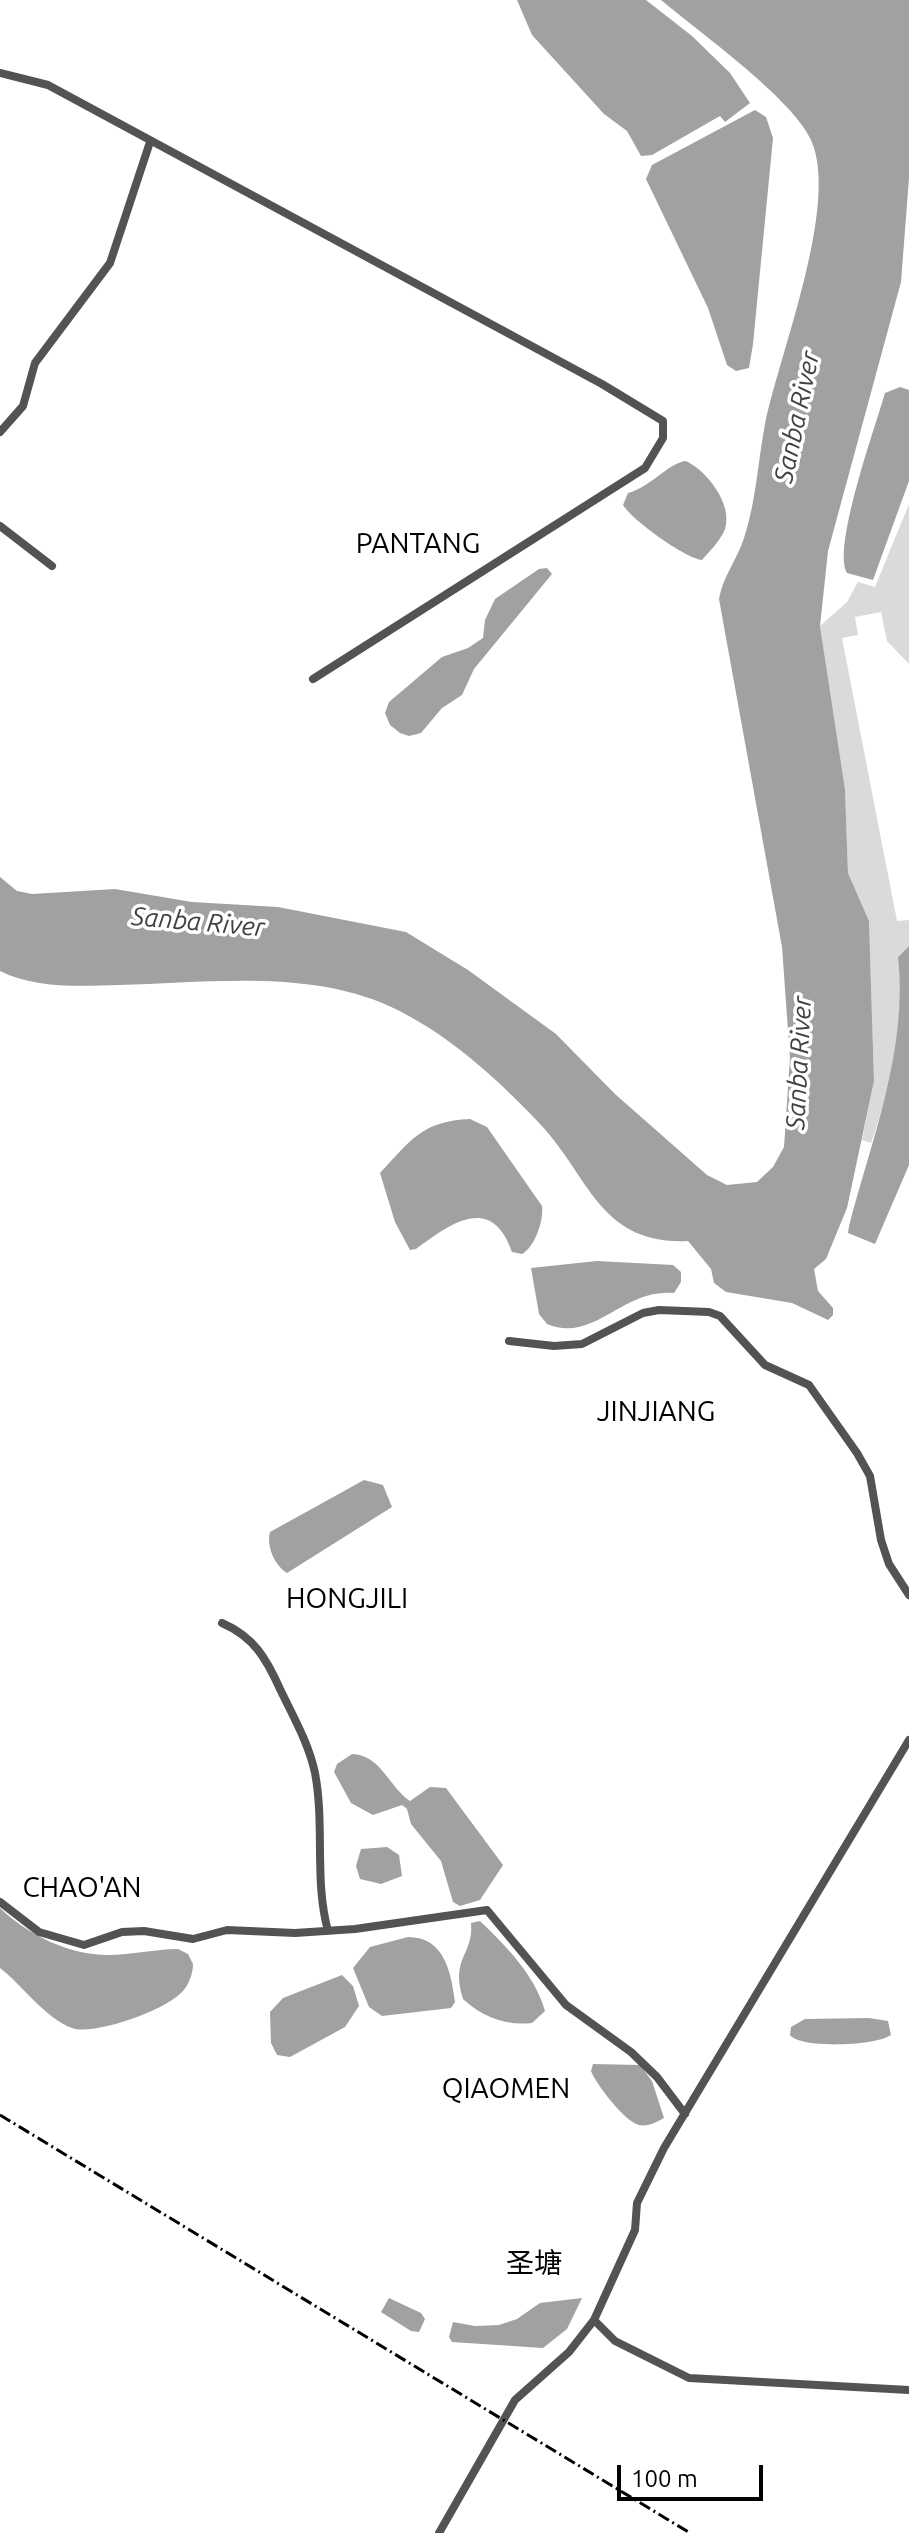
<!DOCTYPE html>
<meta charset="utf-8">
<style>
body{margin:0}
#map{position:relative;width:909px;height:2533px;overflow:hidden;background:#fff;font-family:Ubuntu,sans-serif}
canvas{display:block}
.scale{position:absolute;left:617px;top:2465px;width:146px;height:36px;box-sizing:border-box;border:4px solid #000;border-top:0;padding-left:10px;font-size:24px;line-height:28px;white-space:nowrap;color:#000;-webkit-text-stroke:6px #fff;paint-order:stroke}
</style>
<div id="map">
<canvas width="909" height="2533"></canvas>
<div class="scale">100 m</div>
</div>
<script>
const ctx = document.querySelector('canvas').getContext('2d');
ctx.lineJoin = 'round';
function fill(path, color) { ctx.fillStyle = color; ctx.fill(path, 'evenodd'); }
function trace(path, color, width, dash) { ctx.strokeStyle = color; ctx.lineWidth = width; ctx.lineCap = dash ? 'butt' : 'round'; ctx.setLineDash(dash || []); ctx.stroke(path); }
function write(font, color, halo, rows, align = 'center') {
  ctx.font = font + ' Ubuntu,"Noto Sans SC",sans-serif'; ctx.lineWidth = 7; ctx.setLineDash([]); ctx.textBaseline = 'middle'; ctx.strokeStyle = halo; ctx.fillStyle = color; for (const [text, x, y, turn = 0] of rows) {
    ctx.save(); ctx.translate(x, y); ctx.rotate((+turn || 0) * Math.PI / 180); ctx.textAlign = isNaN(turn) ? turn : align; if (halo) ctx.strokeText(text, 0, 0); ctx.fillText(text, 0, 0); ctx.restore();
  }
}
fill(new Path2D(`
 M909,504V664L887,641L881,612L855,617L858,635L842,638L897,921L909,920V946L898,957C905,1020 892,1084 871,1143L862,1140L874,1081L869,921L848,873L845,789L820,626L847,602L858,582L875,587Z`), '#dadada');
fill(new Path2D(`
 M517,0H646L692,36L730,73L750,103L725,122L720,116L652,155L641,156L627,131L604,114L532,35Z
 M661,0H909V178L901,282L828,551L820,626L845,789L848,873L869,921L874,1081L847,1208L826,1259L814,1269L818,1291L833,1308V1315L828,1320L792,1303L726,1292L714,1283L711,1269L688,1241C600,1245 590,1178 541,1125C498,1079 446,1032 389,1006C308,969 205,983 119,985C80,986 36,989 0,971V877L17,891L32,894L115,889L192,902L278,907L406,932L468,970L556,1034L615,1094L707,1175L727,1185L757,1182L773,1167L784,1147L790,1058L782,947L719,599C723,576 737,560 744,538C756,502 758,461 765,424C779,355 840,204 811,140C792,98 699,32 661,0Z
 M755,110L766,117L773,138L753,344L749,368L736,371L727,365L708,308L646,179L652,165Z
 M900,387L909,390V481L873,580L847,573C832,547 876,425 885,393Z
 M686,461C707,471 733,504 725,529C721,540 709,552 702,560C685,558 632,520 623,505L628,493C651,487 668,463 686,461Z
 M547,568L552,574L474,669L462,695L442,708L421,733L409,736L400,733L390,725L385,713L389,702L442,657L468,648L483,638L485,620L495,599L539,569Z
 M909,946V1165L875,1244L848,1233L849,1226C872,1138 908,1050 898,957Z
 M470,1119L487,1127L542,1206C544,1220 535,1247 522,1254L512,1252C491,1192 449,1225 416,1249L410,1250L395,1222L380,1173C411,1140 422,1121 470,1119Z
 M597,1261L673,1265L681,1272V1282L674,1293C622,1288 594,1344 547,1324L539,1314L531,1268Z
 M364,1480L383,1485L392,1507L287,1573C275,1566 266,1546 270,1532Z
 M352,1754C381,1755 389,1787 410,1801L430,1787L446,1788L503,1865L480,1900L460,1906L453,1902L441,1861L411,1824L407,1809L402,1805L373,1815L351,1803L334,1772L337,1764Z
 M387,1847L399,1855L402,1876L381,1884L360,1879L356,1866L361,1849Z
 M0,1908C28,1935 69,1955 108,1955C132,1955 155,1949 178,1949L188,1954L193,1964C193,1973 189,1985 182,1992C166,2010 94,2036 72,2028C45,2018 23,1986 0,1968Z
 M480,1921C506,1946 535,1975 545,2011L532,2023C507,2026 482,2017 463,1999C450,1957 474,1955 471,1923Z
 M408,1937C445,1937 451,1973 455,2002L451,2008L382,2016L369,2007L353,1968L370,1947Z
 M342,1975L353,1986L359,2006L345,2027L290,2057L277,2055L271,2043L270,2012L283,1998Z
 M869,2018L888,2021L891,2035C876,2046 800,2049 790,2035L791,2027L805,2019Z
 M593,2064L640,2065L652,2081L664,2118C657,2122 648,2127 639,2125C625,2122 596,2084 591,2071Z
 M389,2298L421,2313L425,2319L419,2332L411,2331L381,2312Z
 M582,2298L567,2329L543,2348L452,2342L449,2337L453,2322L475,2326L499,2325L517,2319L540,2303Z`), '#a1a1a1');
trace(new Path2D(`
 M0,73L48,85L602,384L663,421V438L645,468L313,679
 M0,432L23,406L35,363L110,263L150,142
 M0,526L52,566
 M509,1341L554,1346L582,1344L643,1313L659,1310L709,1312L720,1316L765,1365L809,1385L857,1453L870,1476L881,1540L889,1564L909,1595
 M222,1623C254,1637 266,1658 280,1689C293,1716 309,1744 315,1773C325,1826 314,1880 328,1931
 M0,1902L39,1932L84,1945L122,1932L144,1931L193,1939L227,1930L295,1933L355,1929L487,1910L566,2005L631,2052L657,2077L685,2114
 M594,2320L615,2341L689,2378L909,2390
 M439,2533L515,2400L569,2352L594,2320L635,2230L637,2203L664,2148L909,1740`), '#535353', 8);
trace(new Path2D(`
 M0,2115L690,2533`), '#000', 3, [12, 4, 2, 4]);
write('italic 26px', '#424242', '#fff', [
 ["Sanba River",797,417,-78],
 ["Sanba River",198,922,5],
 ["Sanba River",799,1063,-87]
]);
write('28px', '#000', '#fff', [
 ["PANTANG",418,544],
 ["JINJIANG",656,1412],
 ["HONGJILI",347,1599],
 ["CHAO'AN",82,1888],
 ["QIAOMEN",506,2089],
 ["圣塘",534,2264]
]);
</script>
